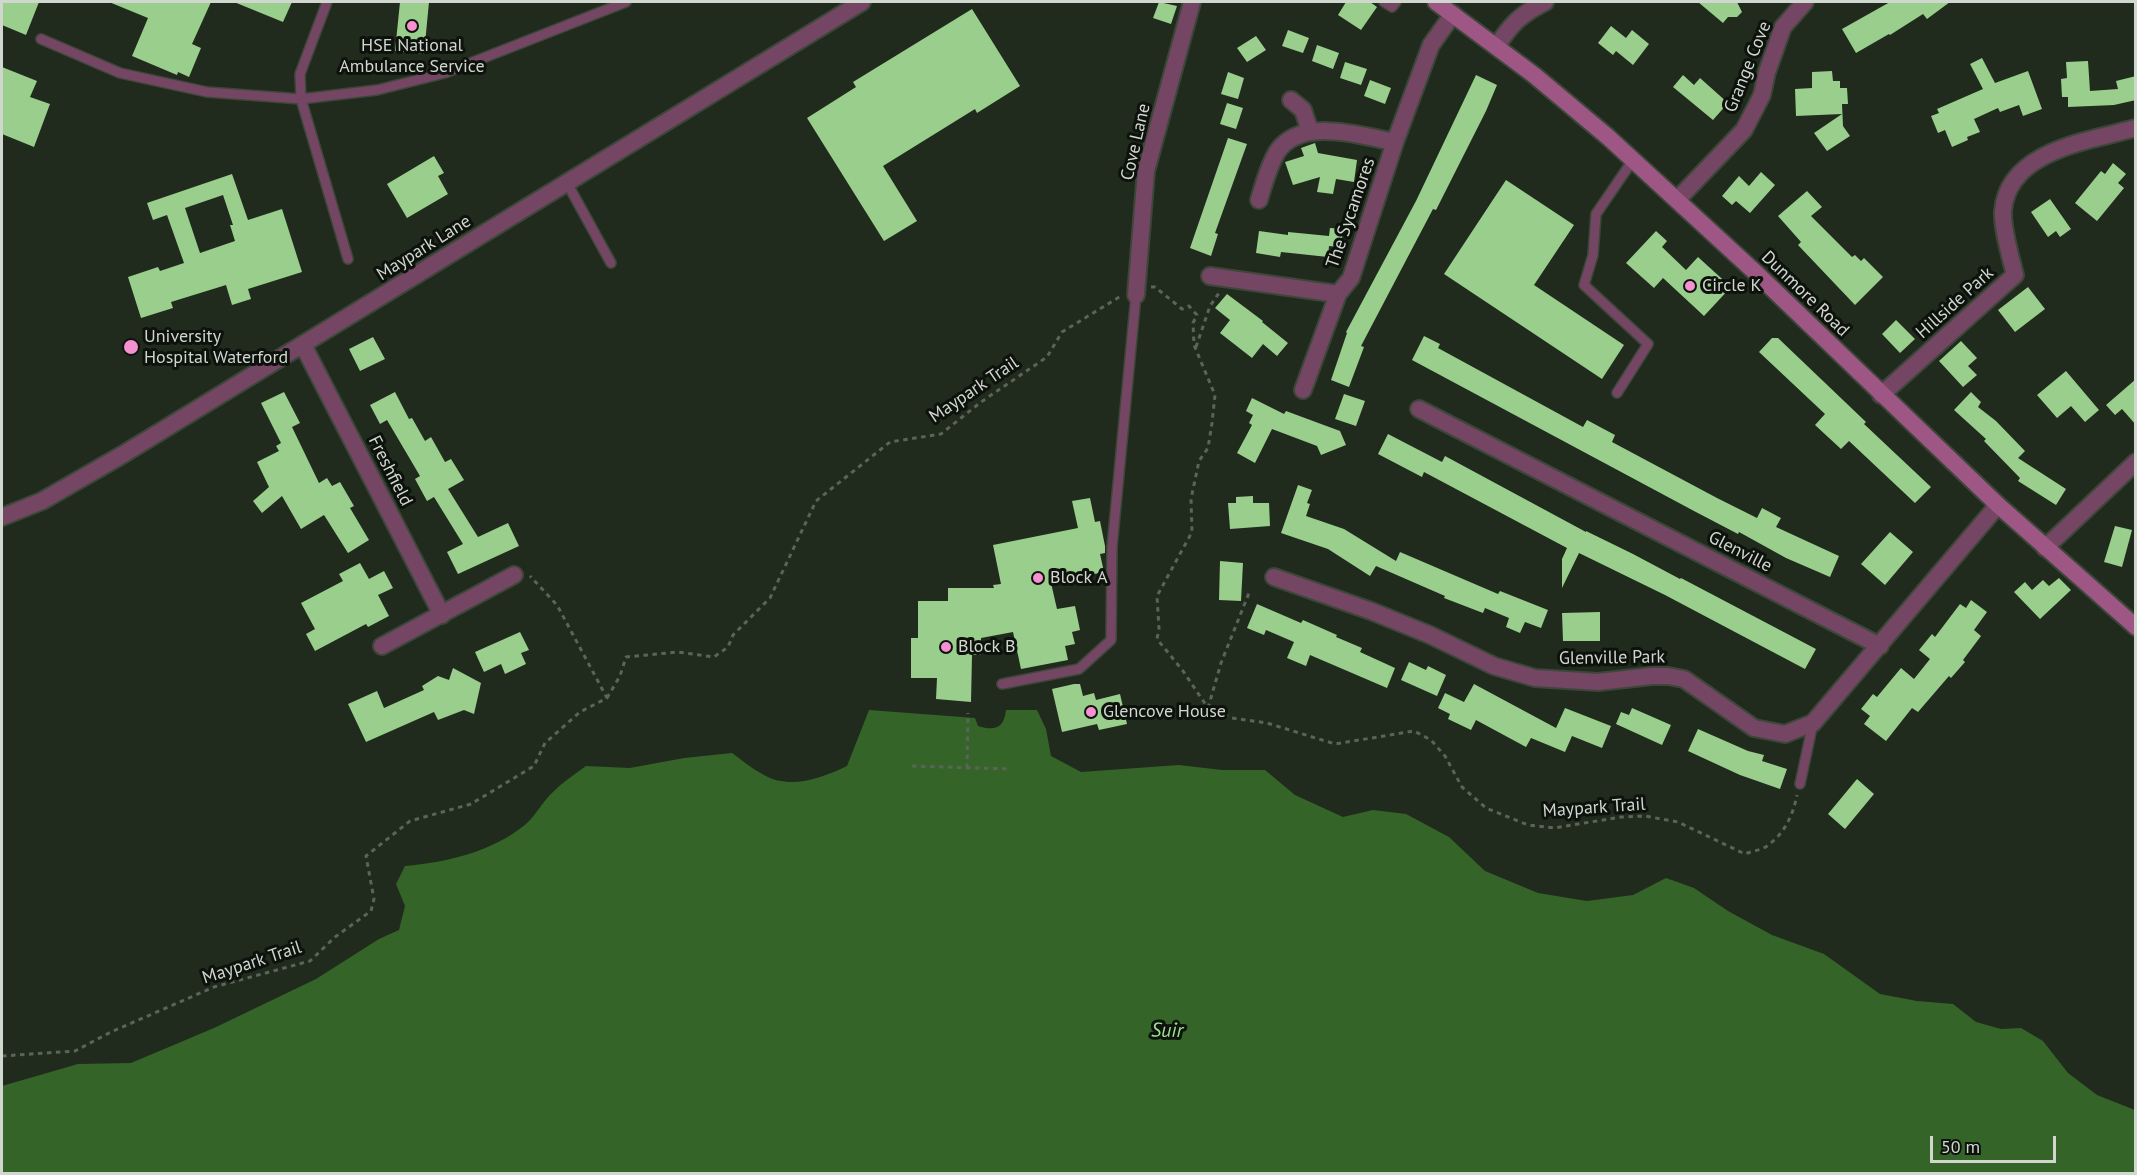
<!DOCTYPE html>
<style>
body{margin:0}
#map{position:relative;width:2137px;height:1175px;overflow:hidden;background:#202b1d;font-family:"PT Sans",sans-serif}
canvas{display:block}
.frame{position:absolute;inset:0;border:3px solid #d0d7cf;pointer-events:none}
.scale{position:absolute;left:1930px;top:1136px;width:126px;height:27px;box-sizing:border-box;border:3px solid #d0d7cf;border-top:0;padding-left:8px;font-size:18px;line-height:21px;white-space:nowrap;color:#d0d7cf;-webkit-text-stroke:4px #0d120c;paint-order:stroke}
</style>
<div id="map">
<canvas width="2137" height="1175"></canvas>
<div class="frame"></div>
<div class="scale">50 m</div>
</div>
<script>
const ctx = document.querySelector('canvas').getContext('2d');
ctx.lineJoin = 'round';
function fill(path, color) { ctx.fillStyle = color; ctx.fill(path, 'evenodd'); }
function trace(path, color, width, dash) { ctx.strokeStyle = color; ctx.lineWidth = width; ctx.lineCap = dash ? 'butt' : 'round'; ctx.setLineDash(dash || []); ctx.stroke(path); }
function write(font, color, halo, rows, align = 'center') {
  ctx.font = font + ' "PT Sans",sans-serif'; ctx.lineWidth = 6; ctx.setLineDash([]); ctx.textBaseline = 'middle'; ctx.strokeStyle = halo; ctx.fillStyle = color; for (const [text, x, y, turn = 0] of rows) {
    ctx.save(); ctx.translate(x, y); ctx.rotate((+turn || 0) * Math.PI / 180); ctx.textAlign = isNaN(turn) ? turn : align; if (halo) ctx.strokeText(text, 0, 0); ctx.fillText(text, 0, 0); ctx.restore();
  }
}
fill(new Path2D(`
 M869,710L975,718L978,726C994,731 1004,729 1006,710H1037L1046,729L1051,756L1081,772L1179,765L1222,770H1265L1295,795L1343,817L1373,810L1406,814L1449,837L1485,871L1538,893L1587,901L1633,895L1666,878L1694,888L1728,911L1772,935L1824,954L1880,994L1917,1001L1953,1004L1976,1022L2001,1029L2021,1028L2043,1041L2068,1073L2097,1095L2135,1110V1173H2V1086L78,1064L131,1063L214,1028L316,979L379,939L399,930L405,906L396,884L405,866C448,862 492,852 526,824C536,815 543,801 553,792C563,782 575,774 586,766L630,768L684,758L732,753C742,760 752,769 764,775C790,790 822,778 847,766Z`), '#346428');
fill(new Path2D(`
 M2,2H39L26,35L2,25Z
 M109,2H211L192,44L201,48L189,77L178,72L177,75L132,56L148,18Z
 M234,2H292L283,22Z
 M400,2H429L424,54L395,51Z
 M1159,2L1177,6L1171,24L1153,18Z
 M1346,2H1370L1377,7L1361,30L1338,15Z
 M1698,2H1737L1742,12L1737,17H1728L1723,23Z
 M1890,2H1950L1927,19L1923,14L1890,35L1889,34L1856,53L1842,29Z
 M972,9L1020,86L977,113L975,109L883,166L917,221L884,241L807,118L856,87L853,82Z
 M1611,26L1626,38L1632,30L1649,44L1633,65L1616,51L1613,55L1598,43Z
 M1288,30L1309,38L1303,53L1282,46Z
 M1256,36L1266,50L1247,62L1237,48Z
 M1317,45L1339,53L1333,69L1312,61Z
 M1982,58L1995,83L2028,71L2042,109L2023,116L2019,105L2000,112L1998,108L1974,119L1980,132L1967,137L1968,140L1952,147L1945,130L1938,133L1931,116L1939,113L1937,109L1983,89L1970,64Z
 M2088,61L2090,91L2118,89L2116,81L2136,76V100L2114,105L2068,107V97H2062L2061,79L2067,78L2066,62Z
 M1345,62L1367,69L1361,85L1340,78Z
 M2,67L37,81L30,97L50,104L34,147L2,134Z
 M1832,71L1833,81H1840V88H1847L1848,104H1842L1843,126L1850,136L1827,151L1814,133L1842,114L1796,116L1795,89L1812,88V72Z
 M1228,72L1244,78L1238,99L1221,94Z
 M1476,75L1497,85L1486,111L1436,210L1433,209L1361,346L1364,347L1349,387L1331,380L1347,333L1346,332L1416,201Z
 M1683,75L1694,85L1700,78L1728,103L1713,120L1673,87Z
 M1370,80L1391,88L1385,104L1364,96Z
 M1227,103L1243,108L1236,129L1220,124Z
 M1228,138L1247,144L1215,233L1218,234L1211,256L1190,248Z
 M1315,143L1318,153L1357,160L1354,182L1336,179L1333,194L1317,192L1320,177L1293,185L1285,162L1304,156L1301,148Z
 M434,156L444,173L438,176L448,194L407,218L387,184Z
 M2113,163L2126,174L2118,183L2124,188L2097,221L2075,203L2101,171L2105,174Z
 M1761,172L1775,185L1750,213L1736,201L1732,205L1722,196L1739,176L1749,186Z
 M232,174L248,220L282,209L302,272L248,289L251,299L232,305L226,285L171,302L173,308L141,318L128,277L158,267L160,271L184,263L167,215L153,220L147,203ZM223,195L233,225H230L235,241L200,253L185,208Z
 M1506,180L1574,225L1534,285L1624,345L1602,379L1444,274Z
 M1807,191L1822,207L1811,216L1852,257L1855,255L1861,261L1864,258L1883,277L1855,305L1798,245L1801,242L1778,216Z
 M2050,199L2071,229L2060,237L2056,231L2048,237L2031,212Z
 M1330,228L1343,229L1341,247L1329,246L1328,257L1281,252L1280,257L1256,253L1259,231L1288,235V232L1329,236Z
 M1656,231L1667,241L1662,247L1686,270L1698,257L1731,287L1704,316L1663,278L1654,288L1626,263Z
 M2028,287L2045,309L2015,332L1998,310Z
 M1227,294L1263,321L1262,322L1288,343L1277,356L1263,344L1252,358L1220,333L1230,320L1215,308Z
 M1896,320L1915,339L1900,353L1882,334Z
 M1424,336L1440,344L1438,348L1583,427L1587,420L1600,427L1615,435L1612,442L1717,498L1757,518L1762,508L1781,518L1776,527L1839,556L1830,577L1786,558L1739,532L1738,534L1694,511L1412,360Z
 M373,337L385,359L360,371L349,349Z
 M1772,338H1778L1866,422L1864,424L1931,487L1915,503L1849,441L1841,449L1815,425L1825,414L1759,352Z
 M1961,341L1977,358L1968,366L1977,375L1963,387L1939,361Z
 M2066,371L2099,410L2085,422L2071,406L2057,418L2037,395Z
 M2136,379V425L2122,409L2115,415L2106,405Z
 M284,392L300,423L292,427L319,483L327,478L332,486L340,482L354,506L350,508L369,540L348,553L324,515L301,529L282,496L262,513L253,501L269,487L257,462L279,451L276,446L281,443L261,403Z
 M395,392L409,419L412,418L425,441L431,437L445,462L451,459L464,480L448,489L478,537L508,523L519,546L458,574L447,552L463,544L434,497L427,501L415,479L420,476L387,420L380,424L370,405Z
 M1971,392L1981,402L1978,407L1996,421L2025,451L2018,458L2066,489L2056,505L2018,481L2020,478L1984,441L1986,439L1954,410Z
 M1344,394L1365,401L1356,426L1335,419Z
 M1252,398L1284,414L1286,411L1340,431L1346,445L1321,455L1317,446L1272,429L1255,463L1237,453L1252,425L1249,423L1253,415L1246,411Z
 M1388,434L1442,462L1445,456L1586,532V531L1633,554L1680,579L1681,578L1816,649L1805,669L1665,595L1579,553L1562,588V559L1567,548L1424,472L1422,477L1378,454Z
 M1298,485L1312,490L1307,503L1310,504L1306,516L1344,529L1396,561L1400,552L1498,594L1500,591L1548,610L1541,628L1525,622L1520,633L1506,627L1509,618L1485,608L1483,613L1444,598L1445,596L1376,566L1370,576L1328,549L1281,533Z
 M1253,496V503H1269L1270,526L1230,529L1228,503H1236V497Z
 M1090,498L1095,522L1100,521L1105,546V553L1100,554L1104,572L1051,583L1057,609L1075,606L1080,630L1072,632L1075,644L1065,646L1068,660L1021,669L1013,632L981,638V655H972L971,702L936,699L937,678H911V638H918V601H948V588H994L993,585L1001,584L993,545L1078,528L1072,501Z
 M2115,526L2132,530L2122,567L2104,562Z
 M1890,532L1913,552L1885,585L1861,564Z
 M1220,561L1243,563L1241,601L1219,600Z
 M360,563L369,579L384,571L393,588L378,595L389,616L368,627L366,624L315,651L306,634L315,629L301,603L343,581L339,574Z
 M2059,578L2071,590L2040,619L2014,592L2025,582L2032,590L2043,580L2049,586Z
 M1971,600L1987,612L1974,630L1981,636L1963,660L1965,662L1951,678L1949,676L1918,712L1912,708L1886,741L1864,724L1870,716L1861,709L1873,694L1877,697L1901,668L1914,679L1930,659L1919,650L1932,634L1935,637L1960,604L1966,608Z
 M1257,604L1301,623L1303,620L1337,635L1336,637L1362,648L1360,652L1395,668L1387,688L1310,655L1306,666L1287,658L1294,642L1266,630L1264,635L1247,628Z
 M1600,612V641H1563L1562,613Z
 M520,632L529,650L521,653L526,664L505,674L501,664L484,672L475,652Z
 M1409,662L1426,670L1428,666L1446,675L1437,696L1401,680Z
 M453,668L481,683L474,714L464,710L438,720L434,712L366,742L348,704L377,691L384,708L424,690L422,686L438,676L449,680Z
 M1074,684H1080L1083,696L1094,693L1096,700L1120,694L1127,724L1099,730L1097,724L1062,732L1052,689Z
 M1474,684L1556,728L1565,708L1611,726L1602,748L1572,736L1565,752L1531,738L1526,747L1476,720L1471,730L1448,719L1450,714L1438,708L1445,693L1464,702Z
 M1632,708L1671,725L1662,745L1616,724L1621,712L1629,715Z
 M1698,729L1748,751L1764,755L1762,761L1787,769L1780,789L1740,775L1688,751Z
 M1857,779L1874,794L1845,829L1828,814Z`), '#99ce8d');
const service = new Path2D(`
 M327,2L300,74L301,99L348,259
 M1384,2L1392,7L1396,2
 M41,39L120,73L207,92L301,99L377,90L445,73L626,2
 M567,183L611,263
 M1617,393L1648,344L1584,285L1593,255L1596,214L1633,160
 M1002,684L1079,669L1111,640L1112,547L1136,295
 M1800,784L1813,723`);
const minor = new Path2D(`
 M1497,46C1511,24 1521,14 1545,2
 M1291,100L1303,110L1310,131
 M1259,200C1264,184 1268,167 1277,152C1301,116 1361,136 1395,142
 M1677,200L1744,130L1762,95L1767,72L1783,27L1805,2
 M1210,276L1338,294
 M1136,295L1146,171L1192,2
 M303,345L442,615
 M1303,390L1338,294L1351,278L1395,142L1431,45L1453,14
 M1881,395L2015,275C2011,258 2002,229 2003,211C2008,150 2089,141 2136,128
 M1419,409L1880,646
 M2045,548L2136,462
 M1274,577L1371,611L1430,635L1494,666L1535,678L1598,682L1652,676H1668L1684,679L1754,728L1785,734L1813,723L1998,505
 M382,646L514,575`);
const tertiary = new Path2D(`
 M2,517L42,501L122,455L862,2`);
const secondary = new Path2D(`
 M1436,2L1534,75L1608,137L1756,273L1998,505L2136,627`);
trace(service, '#3c4739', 12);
trace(minor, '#3c4739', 20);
trace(tertiary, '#3c4739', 20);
trace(secondary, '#3c4739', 20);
trace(new Path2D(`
 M1151,287H1155L1182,309L1189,306L1197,315L1193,323L1194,345L1215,395L1212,423L1208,448L1199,461L1191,499L1192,532L1157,596L1159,629L1157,639L1183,671L1208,708L1232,718L1267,723L1335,744L1414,731L1431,740L1445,756L1462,787L1486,808L1528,825L1554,828L1621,817L1645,816L1678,822L1745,854C1752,851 1763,850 1768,845C1785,833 1793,815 1797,795
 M1196,347L1210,306L1219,293
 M607,698L620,676L626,657L678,652L714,657L728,647L733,635L770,598L816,501L890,442L941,434L981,402L1047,357L1062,332L1121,296
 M1208,708L1221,663L1249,593
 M912,766L1010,769
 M967,768L968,713
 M2,1056L75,1051L111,1032L214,987L310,961L335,937L371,911L374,899L366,856L410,821L471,804L534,766L545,743L580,712L607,698L557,605L530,576`), '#5a6458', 3, [4.5, 4.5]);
trace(service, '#744663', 9);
trace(minor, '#744663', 16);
trace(tertiary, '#744663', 16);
trace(secondary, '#9e5684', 16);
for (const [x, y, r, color] of [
 [412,26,6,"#f590d1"],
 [1690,286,6,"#f590d1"],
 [131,347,8,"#f590d1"],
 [1038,578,6,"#f590d1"],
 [946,647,6,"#f590d1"],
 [1091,712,6,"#f590d1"]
]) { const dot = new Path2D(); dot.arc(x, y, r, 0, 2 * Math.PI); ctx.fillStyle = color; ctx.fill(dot); trace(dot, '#0d120c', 2); }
write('18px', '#d0d7cf', '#0d120c', [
 ["HSE National",412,46,"center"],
 ["Ambulance Service",412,67,"center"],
 ["Circle K",1702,286],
 ["University",144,337],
 ["Hospital Waterford",144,358],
 ["Block A",1050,578],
 ["Block B",958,647],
 ["Glencove House",1103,712]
], 'left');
write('18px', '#d0d7cf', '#0d120c', [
 ["Grange Cove",1748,67,-68],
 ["Cove Lane",1136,142,-77],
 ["The Sycamores",1351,213,-71],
 ["Maypark Lane",424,248,-32],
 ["Dunmore Road",1805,294,44],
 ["Hillside Park",1955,303,-42],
 ["Maypark Trail",974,390,-34],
 ["Freshfield",390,471,63],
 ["Glenville",1740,552,27],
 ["Glenville Park",1612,658,-1],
 ["Maypark Trail",1594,808,-4],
 ["Maypark Trail",252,963,-18]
]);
write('italic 20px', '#9ee38d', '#0d120c', [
 ["Suir",1167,1031,1]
]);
</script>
